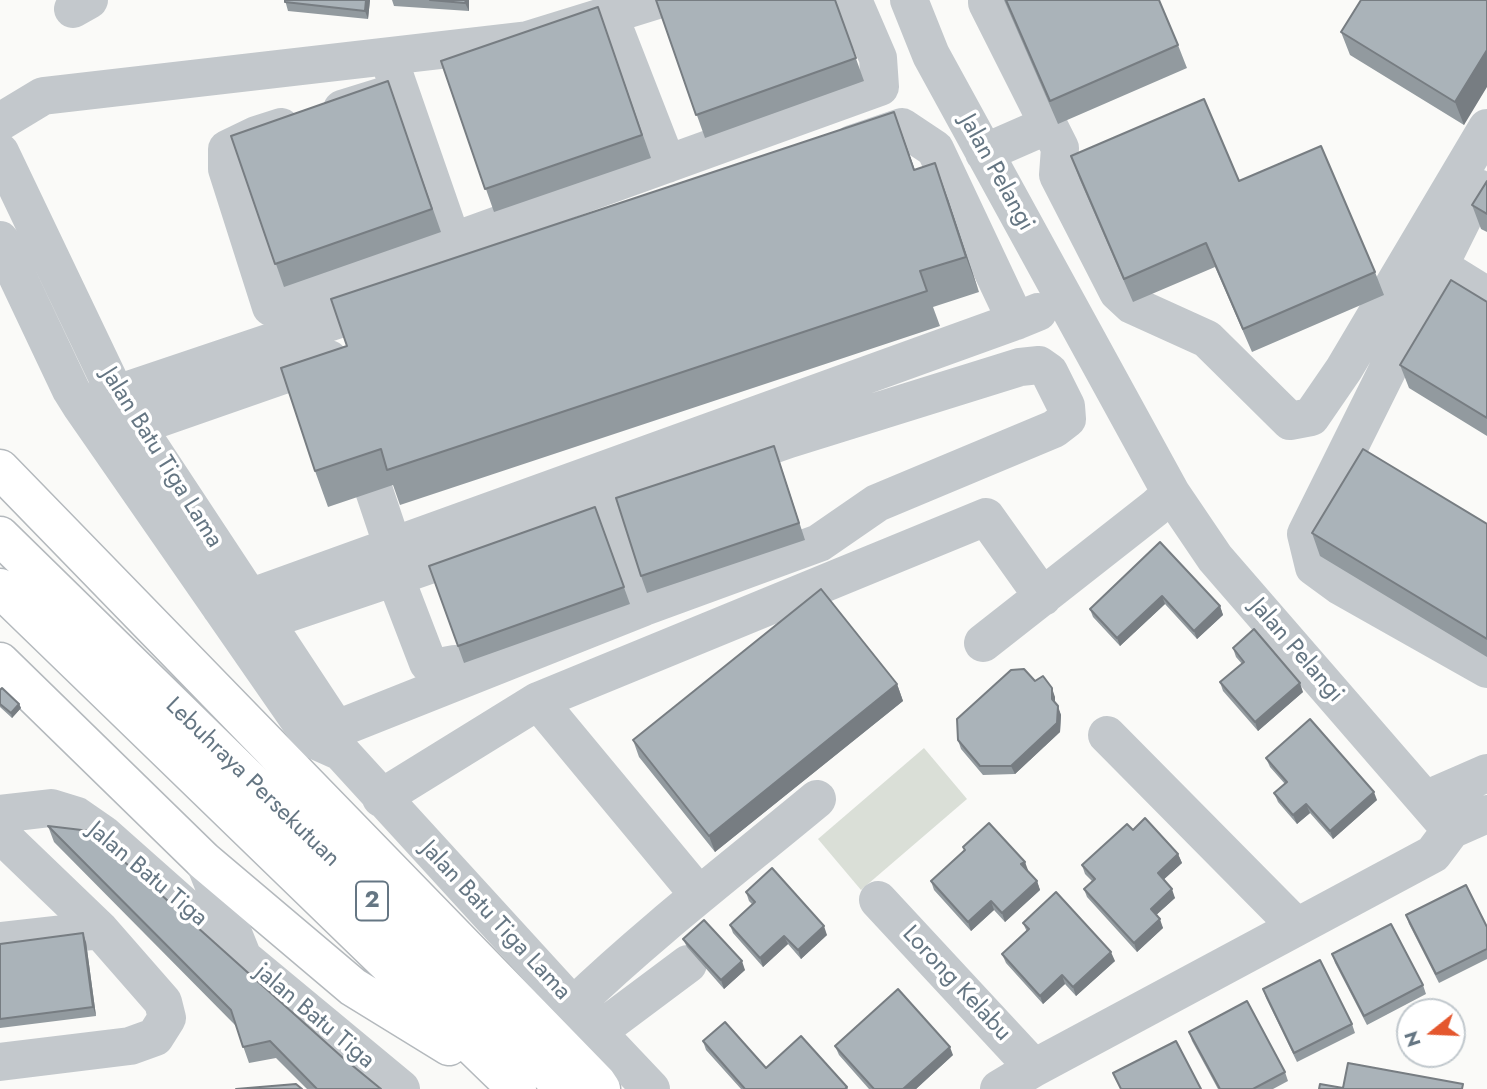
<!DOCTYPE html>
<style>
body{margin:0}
#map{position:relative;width:1487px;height:1089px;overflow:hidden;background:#fafaf8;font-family:Jost,sans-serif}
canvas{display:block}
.north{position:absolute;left:1396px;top:998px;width:70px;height:70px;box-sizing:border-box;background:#fff;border:2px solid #c1c8cd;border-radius:50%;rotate:252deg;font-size:19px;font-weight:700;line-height:28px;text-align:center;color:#657683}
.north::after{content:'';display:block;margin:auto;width:24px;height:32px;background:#e4572e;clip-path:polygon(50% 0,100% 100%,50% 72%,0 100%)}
</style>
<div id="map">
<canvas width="1487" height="1089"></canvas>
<div class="north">N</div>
</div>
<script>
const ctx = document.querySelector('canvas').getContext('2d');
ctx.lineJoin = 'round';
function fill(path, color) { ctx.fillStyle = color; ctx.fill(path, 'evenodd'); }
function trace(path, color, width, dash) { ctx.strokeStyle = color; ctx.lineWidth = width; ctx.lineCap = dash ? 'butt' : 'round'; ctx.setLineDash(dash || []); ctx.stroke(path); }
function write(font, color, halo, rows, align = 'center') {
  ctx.font = font + ' Jost,sans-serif'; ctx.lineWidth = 7; ctx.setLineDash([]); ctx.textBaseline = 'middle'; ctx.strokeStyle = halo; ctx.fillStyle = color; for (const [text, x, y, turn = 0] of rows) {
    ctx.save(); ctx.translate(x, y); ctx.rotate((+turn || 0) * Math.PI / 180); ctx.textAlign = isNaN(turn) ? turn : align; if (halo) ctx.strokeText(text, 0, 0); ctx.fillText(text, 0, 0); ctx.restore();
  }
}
fill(new Path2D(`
 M924,748L967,799L861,890L818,839Z`), '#dadfd7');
const highway = new Path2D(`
 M0,469L597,1083L601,1089
 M0,536L565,1089
 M0,588L517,1089
 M0,662L204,861L353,987L449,1046`);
trace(highway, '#b4b9bd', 41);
trace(new Path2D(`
 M909,0L931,55L1171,493L1215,558L1451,830L1433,854L1034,1068L999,1089
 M987,0V3L1060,148L1058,175L1118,292L1132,305L1207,339L1290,421L1311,417L1344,369L1487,128
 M73,9L89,0
 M609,15L667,164
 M392,68L452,241
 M342,109L400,91
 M0,122L43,96L528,40L657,0
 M281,127L256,135L227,149V169L271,307L880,87L878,58L853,0
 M852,144L902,127L935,149L1016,321
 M0,152L116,395L333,724
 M984,153L1048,125
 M1478,188L1306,534L1314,567L1340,586L1487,669
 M0,240L71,390L81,406L312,739L341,752L597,1032L651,1089
 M1439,266L1487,296
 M81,406L387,303
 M137,426L329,359L331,363
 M358,443L393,547
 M608,502L644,607
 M395,577L428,663L439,667L455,664L463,679
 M221,608L1016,321L1038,312
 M265,621L395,577L789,439L1020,367L1039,365L1049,372L1066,406L1067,419L1054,429L877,503L819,543L644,607L312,739
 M983,643L1155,508L1171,493
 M538,701L699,895
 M1107,735L1297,927
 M381,798L538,701L986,517L1043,597
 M1425,800L1487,773
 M0,814L51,808L77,816L103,834L236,952
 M1451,830L1487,814
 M0,834L100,930L163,1002L167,1018L155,1037L130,1046L0,1062
 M204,861L243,958L401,1089
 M878,900L1034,1068
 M0,941L100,930
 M573,1006C650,932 735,867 817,799
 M597,1032L688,964`), '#c3c8cc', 38);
trace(highway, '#fff', 38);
fill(new Path2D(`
 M285,0H370L368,19L288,11Z
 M392,0H469V11L394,6Z
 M656,0H835L864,81L705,138Z
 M1004,0H1159L1178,45L1187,68L1058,124Z
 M1487,0L1464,125L1350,55L1341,32Z
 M598,7L651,158L494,212L441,61Z
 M388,81L441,232L284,287L231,136Z
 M894,112L915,170L948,199L979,292L933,307L940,326L400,505L393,485L328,507L315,471L347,346Z
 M1071,156L1239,181L1375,272L1384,295L1252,352L1215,267L1133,302L1080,180Z
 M1487,181V232L1481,229L1472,205Z
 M1487,302V436L1409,388L1400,365Z
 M780,463L805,540L647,593L641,576Z
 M595,507L630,604L464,663L429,566Z
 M1487,524V657L1320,556L1312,533Z
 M1160,542L1220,606L1223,615L1197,639L1165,604L1120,646L1093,617L1090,609Z
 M1233,648L1303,692L1258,731L1223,691L1220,682L1242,664L1236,657Z
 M1035,681L1055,697V702L1061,715L1060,732L1015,774L983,775L961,749L958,740Z
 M897,684L903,701L715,852L639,757L633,740Z
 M0,690L19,704L21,708L12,718L0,707Z
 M1266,758L1377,800L1333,839L1310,813L1297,824L1278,802L1274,793L1285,784L1270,767Z
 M48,826L342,1057L381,1089H307L276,1058L249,1063L236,1026L54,842Z
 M1133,830L1178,854L1182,863L1163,880L1175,898L1156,915L1163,928L1137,952L1087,897L1084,889L1092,881L1085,874L1082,865Z
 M963,847L1025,862L1027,871L1037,881L1040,890L1005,922L994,910L971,931L934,890L931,881L964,850Z
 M746,892L827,935L801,959L788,944L763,967L733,933L730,925L752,904L749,901Z
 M1406,915L1487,927V959L1439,983L1409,924Z
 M1023,923L1115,961L1076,996L1065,984L1043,1004L1006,963L1002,954L1027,932Z
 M683,939L745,970L724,989L687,947Z
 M86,942L96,1016L0,1028V944Z
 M1332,954L1423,985L1426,994L1367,1025L1335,963Z
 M1263,989L1352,1024L1355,1033L1297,1062L1266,998Z
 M1189,1032L1285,1072L1288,1081L1273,1089H1218L1192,1041Z
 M703,1041L766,1068L847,1087L848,1089H741L706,1050Z
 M835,1046L953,1055L916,1089H869L839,1055Z`), '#929a9f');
fill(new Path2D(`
 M366,0H370L368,19L365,11Z
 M466,0H469V11L465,3Z
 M1487,50V87L1464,125L1455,102Z
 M894,112L907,148L927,206L914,170Z
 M935,163L948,199L979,292L966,257Z
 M1162,596L1165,604L1120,646L1117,638Z
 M1220,606L1223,615L1197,639L1194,631Z
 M1300,683L1303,692L1258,731L1255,722Z
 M897,684L903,701L715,852L709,836Z
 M1052,688L1055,697V707L1052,699Z
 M19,704L21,708L12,718L11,713Z
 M1058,706L1061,715L1060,732L1015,774L1011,766Z
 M1374,792L1377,800L1333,839L1330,831Z
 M1306,804L1310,813L1297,824L1293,815Z
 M1178,854L1182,863L1161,882L1158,873Z
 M1025,862L1028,870L1025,873L1021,864Z
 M1037,881L1040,890L1005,922L1002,913Z
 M1172,889L1175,898L1154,917L1151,909Z
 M991,901L994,910L971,931L968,922Z
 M1160,919L1163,928L1137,952L1134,943Z
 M824,926L827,935L801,959L798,950Z
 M83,933L86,942L96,1016L93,1007Z
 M784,936L788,944L763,967L760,958Z
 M1111,952L1115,961L1076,996L1073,987Z
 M742,961L745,970L724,989L721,980Z
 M1062,975L1065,984L1043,1004L1040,996Z
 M950,1047L953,1055L916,1089H903Z`), '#777d82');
const building = new Path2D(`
 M285,0H366L365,11L285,2Z
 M430,0H466L465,3Z
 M656,0H835L856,58L696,115Z
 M1006,0H1159L1178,45L1050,101Z
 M1361,0H1487V50L1455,102L1341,32Z
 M598,7L642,135L485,189L441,61Z
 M388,81L432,209L275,264L231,136Z
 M1204,99L1239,181L1321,146L1375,272L1243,329L1206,243L1124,279L1071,156Z
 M894,112L914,170L935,163L966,257L920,271L927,291L387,470L381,449L315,471L281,368L347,346L331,299Z
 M1487,181V214L1472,205Z
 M1451,280L1487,302V418L1400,365Z
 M774,446L799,523L641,576L616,498Z
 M1363,449L1487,524V639L1312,533Z
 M595,507L624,587L458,646L429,566Z
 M1160,542L1220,606L1194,631L1162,596L1117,638L1090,609Z
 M821,589L897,684L709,836L633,740Z
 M1254,629L1300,683L1255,722L1220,682L1244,662L1233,648Z
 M1024,669L1035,681L1043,676L1052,688V699L1058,706L1057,723L1011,766H980L958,740L957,719L1011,670Z
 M2,688L19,704L11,713L0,704V690Z
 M1310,719L1374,792L1330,831L1306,804L1293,815L1274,793L1287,782L1266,758Z
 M1145,818L1178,854L1158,873L1172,889L1151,909L1160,919L1134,943L1084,889L1095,879L1082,865L1127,824L1133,830Z
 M989,823L1025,862L1021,864L1037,881L1002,913L991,901L968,922L931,881L965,850L963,847Z
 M48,826L90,831L342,1057L381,1089H317L270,1041L243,1047L231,1010Z
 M772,868L824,926L798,950L784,936L760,958L730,925L755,902L746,892Z
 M1466,885L1487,927V949L1436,974L1406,915Z
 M1056,892L1111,952L1073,987L1062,975L1040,996L1002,954L1029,929L1023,923Z
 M704,920L742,961L721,980L683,939Z
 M1391,924L1423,985L1364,1016L1332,954Z
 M83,933L93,1007L0,1019V944Z
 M1320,960L1352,1024L1294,1053L1263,989Z
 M898,989L950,1047L903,1089H874L835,1046Z
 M1247,1001L1285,1072L1253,1089H1220L1189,1032Z
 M725,1022L766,1068L801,1036L847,1087L845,1089H745L703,1041Z
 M1176,1041L1201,1089H1121L1113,1073Z
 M1348,1063L1463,1084L1462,1089H1319L1320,1084L1343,1088Z
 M296,1084L302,1089H236Z`);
fill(building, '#aab3b9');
trace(building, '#777d82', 2);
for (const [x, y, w] of [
 [372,901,32]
]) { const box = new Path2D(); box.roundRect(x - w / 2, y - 19.5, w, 39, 5); ctx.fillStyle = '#fff'; ctx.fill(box); trace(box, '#657683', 2); }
write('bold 23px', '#657683', null, [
 ["2",372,901]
]);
write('24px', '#657683', '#fff', [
 ["Jalan Pelangi",996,173,61],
 ["Jalan Batu Tiga Lama",161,458,58],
 ["Jalan Pelangi",1296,651,49],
 ["Lebuhraya Persekutuan",252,783,44],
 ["Jalan Batu Tiga",147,875,40],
 ["Jalan Batu Tiga Lama",495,921,47],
 ["Lorong Kelabu",956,984,47],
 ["jalan Batu Tiga",314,1017,40]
]);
</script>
